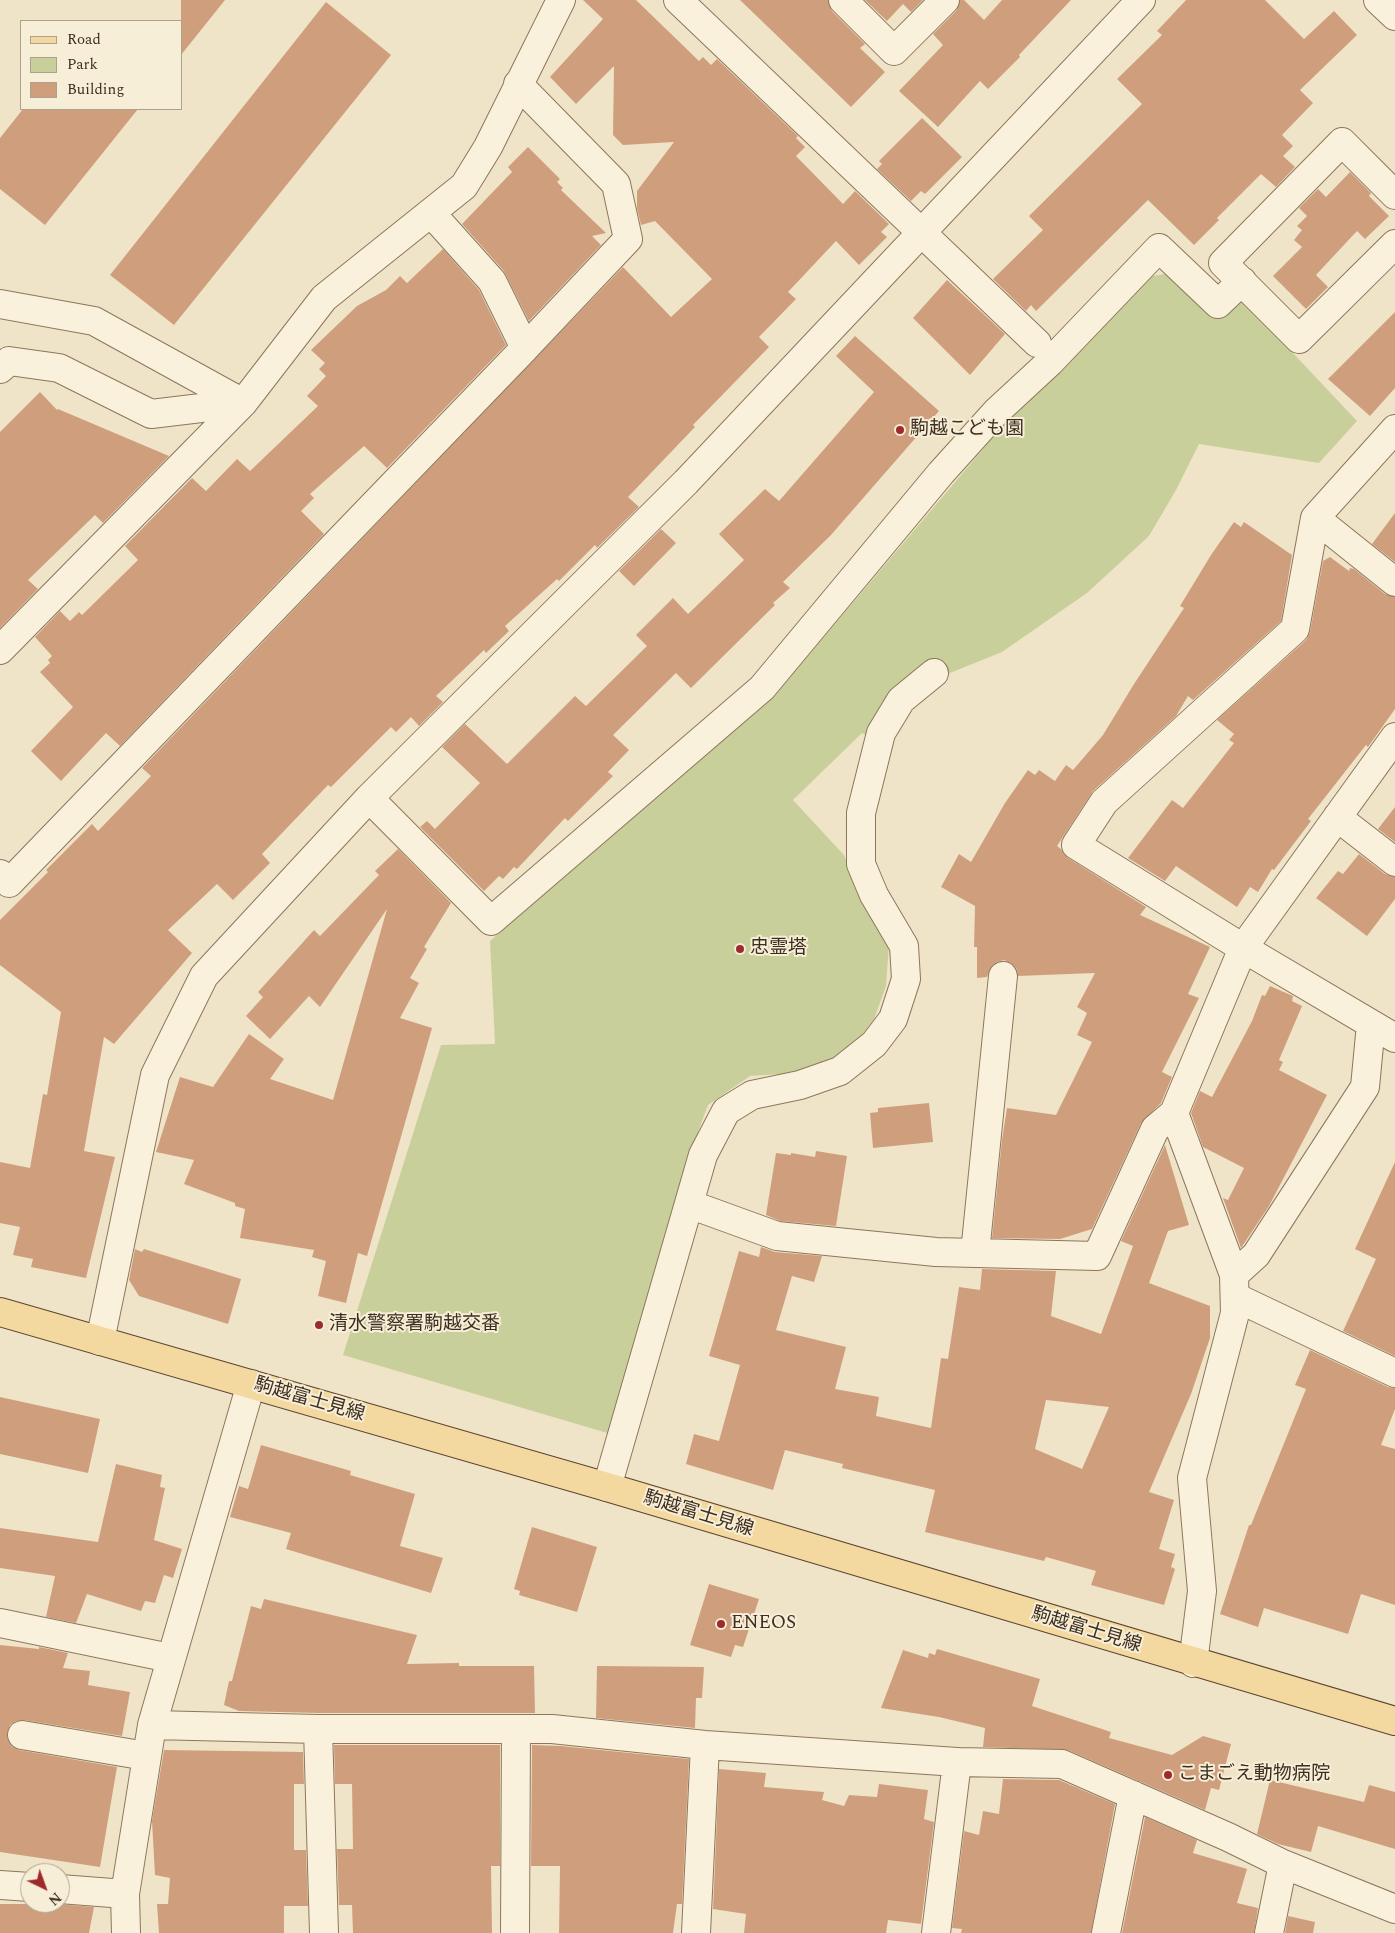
<!DOCTYPE html>
<meta charset="utf-8">
<style>
body{margin:0}
#map{position:relative;width:1395px;height:1933px;overflow:hidden;background:#f0e4c8;font-family:Spectral,serif}
canvas{display:block}
.legend{position:absolute;left:20px;top:20px;width:162px;height:90px;box-sizing:border-box;background:#f7eed8;border:1px solid #ada18e;margin:0;padding:6px 9px;list-style:none;font-size:15px;color:#3d2e20}
.legend li{display:flex;align-items:center;gap:10px;height:25px}
.legend b{width:25px;border:1px solid #ada18e}
.north{position:absolute;left:20px;top:1863px;width:50px;height:50px;box-sizing:border-box;background:#f7eed8;border:1px solid #ada18e;border-radius:50%;rotate:138deg;font-size:14px;font-weight:700;line-height:20px;text-align:center;color:#3d2e20}
.north::after{content:'';display:block;margin:auto;width:18px;height:22px;background:#9e2a2b;clip-path:polygon(50% 0,100% 100%,50% 72%,0 100%)}
</style>
<div id="map">
<canvas width="1395" height="1933"></canvas>
<ul class="legend">
<li><b style="height:6px;background:#f3d9a0"></b>Road</li>
<li><b style="height:14px;background:#c9cf9b"></b>Park</li>
<li><b style="height:14px;background:#cf9f7d"></b>Building</li>
</ul>
<div class="north">N</div>
</div>
<script>
const ctx = document.querySelector('canvas').getContext('2d');
ctx.lineJoin = 'round';
function fill(path, color) { ctx.fillStyle = color; ctx.fill(path, 'evenodd'); }
function trace(path, color, width, dash) { ctx.strokeStyle = color; ctx.lineWidth = width; ctx.lineCap = dash ? 'butt' : 'round'; ctx.setLineDash(dash || []); ctx.stroke(path); }
function write(font, color, halo, rows, align = 'center') {
  ctx.font = font + ' Spectral,"Noto Sans JP",serif'; ctx.lineWidth = 4; ctx.setLineDash([]); ctx.textBaseline = 'middle'; ctx.strokeStyle = halo; ctx.fillStyle = color; for (const [text, x, y, turn = 0] of rows) {
    ctx.save(); ctx.translate(x, y); ctx.rotate((+turn || 0) * Math.PI / 180); ctx.textAlign = isNaN(turn) ? turn : align; if (halo) ctx.strokeText(text, 0, 0); ctx.fillText(text, 0, 0); ctx.restore();
  }
}
fill(new Path2D(`
 M1171,273L1219,319L1243,300L1357,421L1319,463L1199,444L1176,490L1149,536L1087,593L1002,652L950,673L912,705L890,748L862,733L793,800L844,855L870,915L889,944L886,986L874,1019L852,1048L813,1072L750,1076L708,1105L683,1172L614,1435L343,1355L441,1045L495,1044L490,941L773,697L1000,429L1146,277Z`), '#c9cf9b');
fill(new Path2D(`
 M181,0H225L181,55Z
 M583,0H636L699,61L703,57L711,65L717,59L798,136L796,138L805,147L796,156L843,204L855,191L889,224L881,232L887,237L859,265L836,241L788,292L796,299L759,337L769,347L693,425L695,427L628,497L639,507L597,548L595,545L559,581L557,579L505,626L509,631L486,653L484,650L436,696L443,702L419,726L411,717L396,732L391,727L331,787L328,785L262,854L270,863L233,900L217,884L168,930L192,953L114,1044L104,1037L84,1151L115,1157L86,1278L31,1267L33,1259L13,1255L20,1227L0,1223V1162L30,1168L43,1094L47,1095L61,1012L0,965V920L48,872L46,870L92,824L98,831L151,776L142,768L623,267L671,317L712,279L655,221L641,225L637,208V191L674,142L623,145L613,135L614,66L576,104L550,77L603,19Z
 M740,0H828L832,11L865,44L860,48L885,72L851,107Z
 M865,0H923L911,12L903,4L887,21Z
 M960,0H964L984,20L1002,0H1071L1019,55L1020,57L988,89L980,81L938,127L899,91L943,45L933,34L956,11Z
 M1186,0H1265L1304,39L1334,11L1357,35L1300,90L1313,103L1282,135L1293,146L1283,156L1295,167L1276,187L1261,174L1217,218L1219,220L1194,245L1148,200L1036,311L1031,305L1026,311L993,279L1043,230L1029,216L1142,104L1117,79L1162,35L1157,31Z
 M326,2L391,55L174,325L110,275Z
 M23,109H138L45,225L0,189V138Z
 M922,118L962,157L925,194L921,191L911,201L877,169L882,164L879,161Z
 M528,147L560,179L557,182L563,188L561,190L606,233L592,236L601,245L529,321L504,271L462,224L512,172L508,167Z
 M1350,172L1371,193L1369,196L1389,216L1365,239L1357,231L1316,275L1328,287L1306,309L1273,276L1302,247L1294,240L1302,230L1297,226L1307,216L1299,208L1318,189L1326,197Z
 M443,249L479,290L506,345L387,468L364,446L310,494L314,498L301,511L324,534L120,746L106,733L61,781L31,751L73,707L40,672L50,663L48,660L52,656L35,637L60,611L70,621L79,612L82,615L138,560L125,546L192,478L206,491L237,459L250,471L318,406L307,396L326,376L319,369L325,363L311,350L357,306L386,290L400,276L407,283Z
 M947,280L1005,334L970,375L913,318Z
 M1395,312V388L1370,416L1328,379Z
 M855,336L939,411L831,535L783,582L790,588L773,603L775,605L691,688L676,673L613,735L629,750L608,772L613,776L568,821L565,818L517,869L514,867L503,879L499,876L484,891L420,827L427,821L435,829L480,783L442,747L465,724L507,764L575,696L586,706L647,646L636,635L673,598L688,614L744,560L719,534L765,489L779,501L874,392L836,356Z
 M40,392L57,410L58,409L169,456L103,523L95,515L28,580L38,589L0,628V432Z
 M1395,513V562L1372,544Z
 M1234,522L1241,527L1244,522L1292,555L1281,621L1193,700L1188,696L1176,716L1093,791L1057,846L1061,849L1068,858L1146,907L1140,915L1210,947L1188,994L1199,998L1162,1072L1172,1077L1161,1103L1141,1123L1092,1229L1060,1239L992,1238L1002,1140L1007,1108L1056,1115L1092,1042L1077,1035L1087,1013L1077,1007L1095,973L1018,976L1017,969L1012,964L1004,960L997,962L991,967L987,977L977,978V947H974L975,906L941,887L959,854L971,862L1005,803L1028,770L1035,775L1039,770L1055,781L1066,765L1073,770L1103,735L1134,684L1184,608L1180,606L1211,555Z
 M661,529L676,543L634,586L619,571Z
 M1330,557L1349,571L1350,568L1354,569L1385,594L1395,597V709L1368,747L1366,745L1308,819L1311,821L1274,870L1272,869L1258,892L1250,887L1237,907L1176,866L1165,881L1128,858L1172,800L1183,808L1234,743L1229,740L1234,734L1217,720L1306,640L1310,632L1323,561Z
 M1395,807V842L1378,829Z
 M398,849L451,903L424,947L427,949L410,978L419,983L400,1018L432,1028L367,1256L358,1253L346,1303L318,1296L326,1261L312,1257L314,1250L240,1238L245,1209L235,1206V1203L184,1184L194,1160L156,1152L180,1077L213,1087L249,1034L284,1059L270,1079L333,1100L387,909L320,1007L309,996L270,1039L246,1016L263,997L258,992L314,930L320,936L379,875L375,871Z
 M1359,854L1385,874L1395,877V899L1367,936L1316,898L1338,871L1343,874Z
 M1270,986L1293,996L1292,1001L1302,1006L1279,1060L1283,1062L1279,1070L1327,1095L1269,1206L1241,1248L1223,1198L1228,1200L1244,1168L1203,1147L1191,1113L1200,1091L1212,1097L1252,1021L1262,995L1265,996Z
 M929,1103L933,1142L873,1148L870,1113L878,1112V1108Z
 M1165,1145L1189,1225L1168,1231L1149,1283L1210,1306V1338L1191,1394L1149,1492L1174,1500L1159,1549L1175,1554L1171,1567L1175,1569L1164,1605L1091,1585L1096,1571L1046,1557L1044,1561L925,1532L935,1490L842,1468L843,1464L785,1450L773,1490L686,1464L694,1434L719,1441L740,1365L709,1356L739,1251L759,1257L761,1247L775,1252L822,1256L814,1282L792,1276L776,1330L846,1347L835,1389L879,1397L876,1416L931,1428L941,1358L948,1359L959,1287L980,1290L982,1269L1056,1271L1051,1316L1101,1334L1133,1246L1121,1241ZM1046,1400L1109,1407L1082,1469L1035,1449Z
 M816,1151L847,1156L836,1226L780,1221L766,1215L776,1153L791,1155V1153L815,1157Z
 M1395,1162V1356L1343,1331L1376,1259L1355,1249Z
 M135,1249L142,1252L144,1249L241,1279L228,1324L139,1296L129,1280Z
 M1310,1350L1388,1387L1395,1388V1409L1381,1445L1395,1449V1605L1361,1594L1348,1634L1264,1608L1258,1627L1220,1614L1249,1525H1251L1306,1389L1295,1385Z
 M0,1397L100,1419L88,1473L0,1454Z
 M261,1445L351,1471L350,1475L415,1494L400,1546L443,1558L431,1593L286,1549L291,1533L230,1517L239,1486L248,1489Z
 M116,1464L162,1475L160,1487L165,1488L154,1540L182,1549L173,1578L164,1575L155,1603L145,1601L141,1611L87,1594L76,1623L46,1617L55,1576L0,1568V1528L98,1542Z
 M532,1527L597,1547L577,1612L519,1595L520,1591L514,1589Z
 M709,1584L759,1599L743,1647L735,1645L731,1657L690,1645Z
 M264,1599L417,1635L407,1664L459,1663V1666H534L535,1713H318L239,1711L224,1705L229,1681H232L251,1606L261,1609Z
 M0,1645L39,1649V1647L68,1653L63,1668L90,1671L88,1685L130,1692L122,1736L24,1720L16,1721L10,1725L7,1733L8,1741L12,1747L19,1750L117,1767L100,1867L0,1852Z
 M937,1649L1040,1679L1032,1706L1111,1732L1109,1738L1172,1755L1203,1736L1231,1744L1219,1790L1211,1788L1205,1810L1068,1750L983,1747L985,1728L939,1717L881,1708L903,1650L928,1658L929,1653L935,1655Z
 M597,1666L704,1667L702,1698H696L695,1728L596,1718Z
 M334,1745H500V1866H491L492,1933H353L352,1905H339L337,1849H353L352,1784H335Z
 M532,1745L561,1746L689,1759L682,1904H677L673,1933H559L560,1866H531Z
 M164,1750L303,1752L304,1784H294V1850H306L308,1906H284V1933H159L157,1904H168L170,1878L155,1875L152,1821Z
 M719,1769L766,1773L764,1787L824,1792L822,1800L844,1806L849,1795L877,1797L879,1784L928,1790L924,1819L934,1822L921,1924L888,1920L886,1933H744L746,1914L713,1909Z
 M1003,1779L1059,1780L1115,1804L1091,1933H961L962,1929L952,1928L964,1831L979,1835L983,1811L999,1814Z
 M1270,1780L1364,1802L1369,1785L1395,1792V1849L1318,1826L1311,1852L1278,1844L1257,1834Z
 M1145,1817L1197,1840L1193,1853L1247,1869L1237,1903L1258,1908L1254,1933H1122Z
 M0,1904H57L94,1907L89,1933H0Z
 M1288,1916L1315,1922L1313,1933H1285Z`), '#cf9f7d');
const minor = new Path2D(`
 M678,0L1037,343
 M843,0L894,51L945,0
 M1378,0L1395,16
 M518,84L616,184L628,239L525,348
 M1395,195L1342,142L1223,263L1299,339L1395,244
 M0,304L94,321L243,403
 M0,369L9,361L59,368L151,414L243,403
 M1395,429L1315,518L1295,629L1104,802L1076,845L1243,948L1395,1038
 M1315,518L1395,582
 M0,650L243,403L324,298L464,186L488,147L561,0
 M369,798L491,921L762,688L941,473L996,412L1050,362L1159,248L1218,304L1242,281
 M1337,817L1395,862
 M0,874L9,883L525,348L492,281L431,213
 M689,1204L777,1236L936,1252L1097,1256L1155,1129L1174,1113
 M975,1253L1003,976
 M1234,1275L1256,1255L1365,1087L1371,1024
 M1235,1297L1395,1373
 M100,1341L155,1075L204,976L369,798L686,482L1141,0
 M607,1487L703,1155L726,1111L752,1095L800,1085L840,1071L874,1044L893,1019L906,979L904,946L874,895L861,864V813L881,733L901,700L934,673
 M0,1623L170,1658
 M1193,1663L1202,1591L1192,1478L1235,1313L1234,1275L1174,1113L1243,948L1395,737
 M152,1725L318,1729H552L705,1745L957,1762L1062,1764L1228,1837L1283,1864L1269,1933
 M318,1729L324,1933
 M22,1735L146,1756
 M1283,1864L1395,1909
 M0,1885L30,1887
 M60,1889L125,1894
 M126,1933L125,1894L152,1725L251,1384
 M515,1933L516,1729
 M696,1933L705,1745
 M936,1933L957,1762
 M1106,1933L1133,1795`);
const major = new Path2D(`
 M0,1312L607,1487L1395,1721`);
trace(minor, '#8d765c', 30);
trace(major, '#5b4430', 30);
trace(minor, '#faf1dc', 28);
trace(major, '#f3d9a0', 28);
for (const [x, y, r, color] of [
 [900,430,5,"#9e2a2b"],
 [740,949,5,"#9e2a2b"],
 [319,1325,5,"#9e2a2b"],
 [721,1624,5,"#9e2a2b"],
 [1168,1775,5,"#9e2a2b"]
]) { const dot = new Path2D(); dot.arc(x, y, r, 0, 2 * Math.PI); ctx.fillStyle = color; ctx.fill(dot); trace(dot, '#f7eed8', 2); }
write('19px', '#3d2e20', '#f7eed8', [
 ["駒越こども園",910,430],
 ["忠霊塔",750,949],
 ["清水警察署駒越交番",329,1325],
 ["ENEOS",731,1624],
 ["こまごえ動物病院",1178,1775]
], 'left');
write('19px', '#3d2e20', '#f7eed8', [
 ["駒越富士見線",309,1401,16],
 ["駒越富士見線",698,1515,17],
 ["駒越富士見線",1086,1631,17]
]);
</script>
